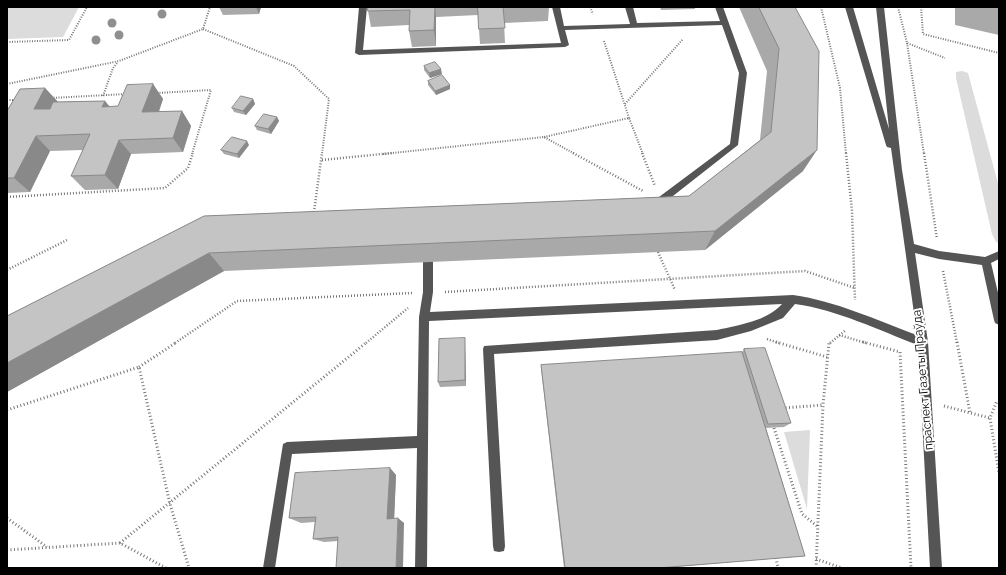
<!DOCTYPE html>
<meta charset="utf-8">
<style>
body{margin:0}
#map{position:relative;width:1006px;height:575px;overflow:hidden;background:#fff;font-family:Raleway,sans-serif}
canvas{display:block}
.frame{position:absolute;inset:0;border:8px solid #000;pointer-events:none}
</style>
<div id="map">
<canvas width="1006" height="575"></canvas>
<div class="frame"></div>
</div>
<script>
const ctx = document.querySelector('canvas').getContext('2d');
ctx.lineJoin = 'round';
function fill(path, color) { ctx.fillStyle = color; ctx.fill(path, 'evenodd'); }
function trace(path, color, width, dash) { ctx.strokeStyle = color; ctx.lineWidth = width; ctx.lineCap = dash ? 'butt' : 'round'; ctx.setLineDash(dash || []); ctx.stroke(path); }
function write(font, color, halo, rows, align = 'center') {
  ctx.font = font + ' Raleway,sans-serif'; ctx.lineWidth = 4; ctx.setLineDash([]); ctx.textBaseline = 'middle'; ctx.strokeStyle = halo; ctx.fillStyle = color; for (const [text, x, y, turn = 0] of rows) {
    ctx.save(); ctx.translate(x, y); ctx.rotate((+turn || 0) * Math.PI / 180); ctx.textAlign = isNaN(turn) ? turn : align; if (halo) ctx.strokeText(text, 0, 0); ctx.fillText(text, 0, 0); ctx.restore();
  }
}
fill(new Path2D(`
 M7,7H79L63,37L7,39Z
 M962,71L968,73L999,187V243L996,242L992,234L956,78V72Z
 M810,430L807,509L784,432Z`), '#dcdcdc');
trace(new Path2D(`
 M590,7L593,14
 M821,7L840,88L846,154
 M898,7L907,43L945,58
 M921,7L923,34L999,53
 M203,29L294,66L329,99L322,154
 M604,41L629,118
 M7,42L69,40L87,7
 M907,43L924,154
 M7,84L119,61L203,29L210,7
 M157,93L211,90L192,154
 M103,96L113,68L118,62
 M51,98L126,94
 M7,100H16
 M625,104L683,39
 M544,137L629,118L643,154
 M383,154L544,137L575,154`), '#777', 2, [1, 1.5]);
trace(new Path2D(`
 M573,153L643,191
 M642,153L655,186
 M846,153L852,211L855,300
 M924,153L937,239
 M322,160L392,153
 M7,197L165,188L188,168L193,153
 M314,212L322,153
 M658,252L675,290
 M7,270L67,240
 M943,271L957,343
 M445,292L805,271L855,288
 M839,335L866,343
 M767,339L779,343
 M175,343L237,301L412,293
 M366,343L408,308
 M830,343L846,330`), '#777', 2.5, [1, 2]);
trace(new Path2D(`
 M776,342L827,357
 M863,342L900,352L911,568
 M957,342L970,413
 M139,367L177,342
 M999,401H997L990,418L999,473
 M944,406L990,418
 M782,408L823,405
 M7,410L139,367L170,504L189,568
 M774,428L802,514L817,526
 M7,518L47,547
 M120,543L367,342
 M7,550L120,543L166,568
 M776,558L778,568
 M816,559L842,568
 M816,568L823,405L829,343L831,342`), '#777', 3, [1, 2.5]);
fill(new Path2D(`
 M359,7H367L363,50L561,43L552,7H560L564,26L630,24L625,7H633L637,23L720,21L715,7H723L747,73L738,145L664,203L653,205L650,204L648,201L650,198L659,197L730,144L739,73L722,25L565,30L569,45L565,47L359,55L355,53Z
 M845,7H853L889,129L876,7H884L902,170L914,244L939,251L985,257L999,251V259L991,263L999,297V325L995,323L994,320L982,265L939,259L915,253L928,342L942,568H930L918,345C878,330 838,310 795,304L783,318L751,331L717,340L494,354L505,546L504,551L499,552L494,551L493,546L483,349L484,346L717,330C739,325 767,321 782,304L429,321L427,568H415L417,448L292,454L275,568H263L283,444L287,442L417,436L419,317L423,292V262L425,259L428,258L431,259L433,262V292L430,312L793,295C836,301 876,320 917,335L891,148L887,147L886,145Z`), '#555');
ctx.fillStyle = '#8f8f8f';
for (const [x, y] of [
 [162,14],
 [112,23],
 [119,35],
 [96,40]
]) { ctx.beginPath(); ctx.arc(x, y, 4.5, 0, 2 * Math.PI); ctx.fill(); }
fill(new Path2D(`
 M219,7H261L259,14L223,15Z
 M368,7H549L548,21L504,23L505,43L480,44L478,15L436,17V46L412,47L409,31V25L371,27L368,11Z
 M660,7H695V9L661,10Z
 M739,7H795L803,171L705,250L224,271L7,392V316L204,216L689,196L760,140L767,71Z
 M955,7H999V35L955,25Z
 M424,66L442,74L430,78L424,70Z
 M428,81L450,85V89L436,95L428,85Z
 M153,84L163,99L159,112L182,111L191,126L183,152L131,154L118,189L85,190L71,176L83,150L50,151L30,192L7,193V111L45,88L58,102L105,101L110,107L118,106Z
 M253,99L255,104L246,115L234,112L232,108Z
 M277,117L279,121L271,134L257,130L255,126Z
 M249,145L239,158L224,154L221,150Z
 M465,338V344L466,386L440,387L438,382Z
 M744,349L791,423L784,427L766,428L805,556L661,568H564L541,368V365L742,352Z
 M390,468L396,475L394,518L404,523L338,541L324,542L313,539L315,522L301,523L289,518Z`), '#a9a9a9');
fill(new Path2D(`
 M256,7H261L259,14Z
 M435,7L436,17V46L434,30Z
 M441,69L442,74L430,78L429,73Z
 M153,84L163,99L153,127L142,112Z
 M450,85V89L436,95L435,91Z
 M45,88L59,103L48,124L34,109Z
 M253,99L255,104L246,115L243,111Z
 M105,101L117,116L102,107Z
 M182,111L191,126L183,152L173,138Z
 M277,117L279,121L271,134L268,129Z
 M36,136L50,151L30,192L14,178Z
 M119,140L131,154L118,189L105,175Z
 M247,141L249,145L239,158L237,154Z
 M817,150L803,171L705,250L715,231Z
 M209,253L224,271L7,392V363Z
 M465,338V344L466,386L465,380Z
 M390,468L396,475L394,523L387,519Z
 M398,518L404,523L403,568H396Z`), '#898989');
const building = new Path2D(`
 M368,7H435L434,30L409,31L410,10L368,11Z
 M478,7H503L505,28L479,29Z
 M759,7H795L819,51L817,150L715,231L209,253L7,363V316L204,216L689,196L771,132L779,49Z
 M435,62L441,69L429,73L424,66Z
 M442,75L450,85L435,91L428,81Z
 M153,84L142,112L182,111L173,138L119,140L105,175L71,176L90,134L36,136L14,178H7V111L20,89L45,88L34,109H50L53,102L105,101L102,107L118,106L127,85Z
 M241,96L253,99L243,111L232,108Z
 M264,114L277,117L268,129L255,126Z
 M232,137L247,141L237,154L221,150Z
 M465,338V380L438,382L439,339Z
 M765,348L791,423L768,424L744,349Z
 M742,352L805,556L658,568H565L541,365Z
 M390,468L387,519L398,518L396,568H336L338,537L313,539L316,517L289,518L295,473Z`);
fill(building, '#c4c4c4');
trace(building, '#898989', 1);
write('12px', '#000', '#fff', [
 ["праспект Газеты Праўда",923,380,-95]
]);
</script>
